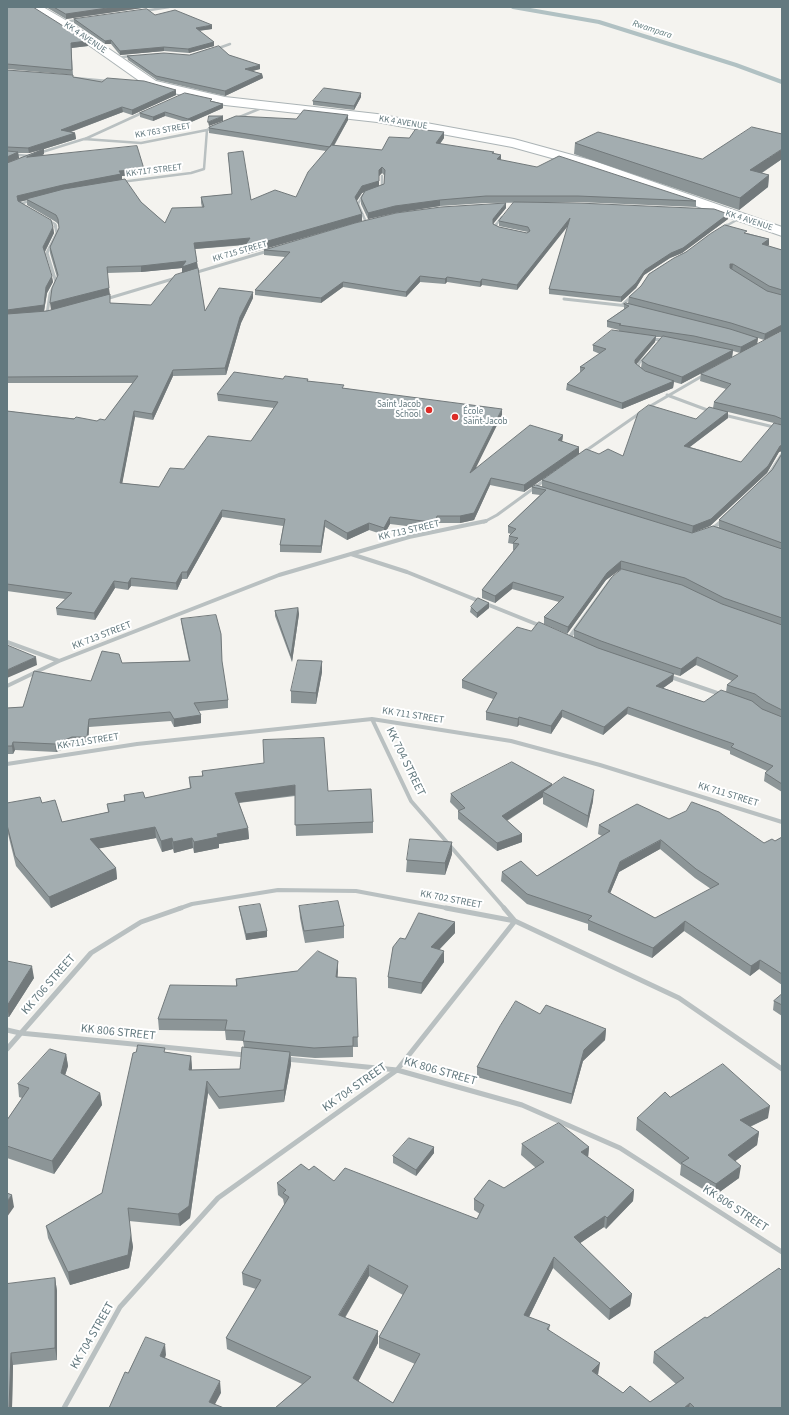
<!DOCTYPE html>
<meta charset="utf-8">
<style>
body{margin:0}
#map{position:relative;width:789px;height:1415px;overflow:hidden;background:#f4f3ef;font-family:"Source Sans 3",sans-serif}
canvas{display:block}
.frame{position:absolute;inset:0;border:8px solid #63797f;pointer-events:none}
</style>
<div id="map">
<canvas width="789" height="1415"></canvas>
<div class="frame"></div>
</div>
<script>
const ctx = document.querySelector('canvas').getContext('2d');
ctx.lineJoin = 'round';
function trace(path, color, width, dash) { ctx.strokeStyle = color; ctx.lineWidth = width; ctx.lineCap = dash ? 'butt' : 'round'; ctx.setLineDash(dash || []); ctx.stroke(path); }
function fill(path, color) { ctx.fillStyle = color; ctx.fill(path, 'evenodd'); }
function write(font, color, halo, rows, align = 'center') {
  ctx.font = font + ' "Source Sans 3",sans-serif'; ctx.lineWidth = 4; ctx.setLineDash([]); ctx.textBaseline = 'middle'; ctx.strokeStyle = halo; ctx.fillStyle = color; for (const [text, x, y, turn = 0] of rows) {
    ctx.save(); ctx.translate(x, y); ctx.rotate((+turn || 0) * Math.PI / 180); ctx.textAlign = isNaN(turn) ? turn : align; if (halo) ctx.strokeText(text, 0, 0); ctx.fillText(text, 0, 0); ctx.restore();
  }
}
trace(new Path2D(`
 M513,7L599,22L736,65L782,82`), '#b1c1c3', 4);
const secondary = new Path2D(`
 M29,7H43L74,25L156,81L225,97L377,114L514,139L594,161L782,227V236L584,167L512,147L377,122L225,105L148,87L66,29Z`);
trace(secondary, '#acb4b6', 2);
trace(new Path2D(`
 M144,11L169,7
 M63,22L78,20
 M216,49L230,44
 M116,58L131,56
 M75,78L108,81
 M237,118L264,107
 M85,139L144,112
 M39,153L84,139L141,143L207,130
 M7,154L30,156
 M121,182L191,173L204,169L207,130L214,127
 M380,189H382V176
 M363,195L358,204L366,222
 M21,206L20,204L32,200
 M48,220L55,224L56,226
 M495,226L502,217
 M726,226L740,218`), '#b9c0c1', 2.5);
trace(new Path2D(`
 M496,225L495,227L497,228
 M723,228L727,225
 M194,273L268,251
 M106,299L176,278
 M564,299L628,306
 M622,305L632,296
 M47,314L50,294L56,282L47,253L57,233L55,225
 M650,339L665,340
 M638,369L639,363L650,353
 M667,395L710,411
 M647,408L704,375
 M724,415L782,429
 M584,452L640,413
 M769,474L782,454
 M484,522L497,515L545,480
 M720,522L723,520`), '#b9c0c1', 3);
trace(new Path2D(`
 M712,529L722,521
 M351,554L407,572L541,626
 M569,638L612,579
 M7,642L59,661L279,575L409,537L486,521
 M668,676L720,694
 M7,686L59,661
 M372,719L411,801L505,909
 M7,764L137,744L372,719L511,741L600,765L782,822
 M178,909L192,904L278,890L356,891L452,909`), '#b9c0c1', 4);
trace(new Path2D(`
 M446,908L515,921L679,998L782,1069
 M7,1030L20,1033L245,1055
 M7,1049L91,953L141,922L181,908
 M286,1059L397,1070L522,1105L620,1148L782,1252
 M64,1408L120,1307L218,1198L397,1070L515,921L504,908`), '#b9c0c1', 5);
fill(secondary, '#fff');
fill(new Path2D(`
 M7,7L87,41L88,46L71,48L73,75L7,69Z
 M46,7H142V8L66,19Z
 M155,15L212,29L199,31L214,42V46L189,53L164,51L120,55L111,44H105L74,23V19Z
 M189,55H229L260,69L252,71L262,74L263,78L225,96L157,80L128,60L127,56Z
 M7,70L73,77L176,95L132,115L123,112L71,132L75,133L76,139L44,149V154L42,155L144,169L145,174L122,176V179L141,202L165,223L202,207L201,203V197L232,194L228,153L251,200L296,197L326,151L209,133V127L296,119L348,115V120L334,146L382,150L409,138L444,132V138L440,144L501,155V160L696,201V207L577,202L486,203L440,206L395,213L368,219L361,204V198L364,192L362,193L357,201L362,221L247,254H245L244,247L246,245L195,249L198,269L205,311L253,298L241,323L226,375L173,376L153,420L135,417L122,483L159,487L184,469L251,441L274,408L218,401L217,394L283,379H308V381L344,388L502,415L475,468L563,435L562,441L579,454L524,492L490,485L474,520L460,523H437L436,528L431,529L390,524L384,535L369,530L347,540L325,527L321,553L280,552V545L283,526L222,517L187,579H182L177,590L131,586L128,590L115,588L95,620L57,615L56,608L65,599L7,591V411L97,421L105,420L133,383H7ZM44,149L12,161L19,158L18,153H29ZM382,173L385,176L384,184L379,186V176ZM27,200V205L56,222L59,225V228L50,247V253L57,277L51,310L44,311L47,293L53,282L45,252L54,233L53,227L20,202ZM182,268V273L151,305L110,303L107,273L141,272Z
 M361,97L354,110L313,105V101Z
 M212,101L223,104V108L189,123L165,116L153,121L140,117V113Z
 M575,143L702,159H782L762,173L769,175L768,187L739,210L574,154Z
 M506,208L493,224L499,227L527,233L528,232L499,226V221L728,219L682,253L670,258L644,275L636,288L621,302L549,294V289L568,226L517,290L482,285L480,287L447,282L445,284L420,282L406,297L343,287L321,303L255,295V290L285,257L264,255V250Z
 M747,233L769,239V245L768,246L782,250V451L779,452L767,473L710,526L692,533L719,527V520L772,470L782,454V792L764,781L765,773L767,771L730,754V751L627,714L603,735L562,717L551,734L519,725L517,727L486,720V712L493,699L462,688V680L531,631L574,637V630L621,569L606,580L567,634L544,624V617L559,602L512,589L495,603L482,598V590L514,550H513V544L508,543L509,536L511,534L508,533V526L540,495L532,494V487H542V480L599,454L623,456L696,419L713,408L714,402L726,389L700,381L701,374L782,332L781,331L764,340L758,338L757,344L740,353L733,351L732,357L681,384L674,382L673,388L622,409L566,390L567,384L580,373V367L600,354L593,351V345L619,331V330L607,327V321L624,309V304L628,303L629,297ZM656,337H662L642,361L641,368L647,372L645,371L636,364L655,342ZM728,412L774,423L778,424L741,462L690,447L728,418ZM696,665L732,681L727,685L726,692L704,702L663,688L673,681V674L680,676Z
 M489,603V608L477,618L470,612L471,607Z
 M298,608L299,614L292,662L275,616V611Z
 M181,619L221,634L222,663L228,700V708L199,711L201,723L174,727L171,721L89,727L88,745H73L56,752L15,750L13,754H7V708L23,707L91,681L122,663L189,661L182,627Z
 M322,661V672L316,704L291,703V691Z
 M202,771L328,791L373,822V833L296,836L295,796L239,803L248,828L249,839L219,844V848L194,853L193,848L174,853L173,849L162,852L156,838L99,848L116,868L117,879L51,908L16,866L7,830V803H42L62,822L108,812L107,804L124,801V795L145,798L190,789L189,777L202,776Z
 M552,784L551,786L593,801L587,828L543,804V797L507,821L522,834V842L497,851L458,819V811H459L450,802L451,794Z
 M669,819L764,843L775,841L782,837V985L759,969L750,976L684,931L652,958L588,930V924L527,904L501,881L502,872L537,876L602,836L598,834L599,825ZM660,849L695,878L711,889L655,918L610,893L619,872Z
 M452,854L445,875L406,872L407,860Z
 M299,906L344,926V938L305,943L300,918Z
 M239,907L267,931V937L246,940L240,913Z
 M455,922V933L439,950L444,962L421,994L388,988V977L405,939Z
 M7,961L34,978L9,1017H7Z
 M338,961L337,977L356,978L358,1047H353V1057L315,1058L291,1056V1064L284,1102L219,1109L208,1093L190,1218L180,1226L129,1221L133,1247L129,1268L70,1285L48,1238L46,1226L102,1193L165,1052L191,1056L192,1070L240,1069L244,1047L243,1041L226,1040L225,1031L159,1030L158,1019L236,986V979L297,971Z
 M782,994V1016L773,1010L774,1001Z
 M540,1014L606,1029L605,1040L583,1061L571,1104L477,1077V1067Z
 M66,1054L68,1066L65,1075L100,1093L102,1105L54,1174L7,1158V1120L22,1098L19,1097L18,1084Z
 M670,1097L768,1118L750,1127L759,1132L757,1145L735,1161L739,1178L714,1196L680,1175L681,1165L636,1130L637,1118Z
 M522,1144L589,1147L588,1157L634,1190L633,1201L606,1229L604,1227L580,1243L632,1294L630,1306L609,1320L553,1268L529,1317L550,1325L549,1330L598,1375L623,1393L650,1402L676,1384L653,1363L654,1352L707,1318L782,1408H275L302,1384L227,1349L226,1338L256,1289L243,1285L242,1273L284,1205V1204L283,1199L278,1195L277,1183L309,1170L334,1181L477,1219L480,1214L474,1210V1199L504,1188L536,1168L521,1155ZM369,1276L403,1295L379,1337V1348L415,1364L393,1403L358,1381L378,1343V1331L345,1318Z
 M434,1147V1153L416,1176L393,1163V1156Z
 M55,1278L57,1291V1360L13,1365L12,1408H7V1284Z`), '#8c9597');
fill(new Path2D(`
 M114,7H142V8L66,19V14Z
 M212,25V29L196,31V28Z
 M111,40V44H105V41Z
 M87,41L88,46L71,48L73,75L71,43Z
 M214,42V46L189,53L188,49Z
 M164,47V51L120,55V51Z
 M260,65V69L245,73V69Z
 M262,74L263,78L225,96V91Z
 M176,90V95L132,115V110Z
 M361,93V97L354,110V106Z
 M223,104V108L189,123L188,119Z
 M122,107L123,112L62,135L61,130Z
 M165,112V116L153,121V117Z
 M348,115V120L330,152V147Z
 M223,116V121L209,126L208,122Z
 M444,132V138L436,149V143Z
 M75,133L76,139L44,149V154L28,163L27,157L44,149L29,153L28,148Z
 M782,149V159L749,181L750,170Z
 M18,152L19,158L7,163V157Z
 M501,155V161L497,159Z
 M382,167V173L379,176V170Z
 M144,169L145,174L122,176V180L26,199L27,200L18,202L17,196L119,171Z
 M769,175L768,187L739,210L740,198Z
 M379,181V187L362,193L355,203V197L362,186Z
 M440,200V206L395,213L368,219V213L395,206Z
 M506,203V208L493,224V219Z
 M362,214V221L247,254V247Z
 M728,214V219L682,253L670,258L644,275L636,288L621,302V297L645,270L671,253Z
 M570,218V223L517,290V285Z
 M53,227L54,233L44,253L43,247Z
 M250,238V244L194,249V243Z
 M769,239V245L761,250L762,244Z
 M186,261L197,262L198,269L182,273V268L141,272V266Z
 M730,264H733L732,270H729Z
 M52,276L53,282L47,293L44,311L7,316V310L46,287Z
 M420,276V282L406,297V292Z
 M447,277V282L445,284V279Z
 M482,279V285L480,287V282Z
 M343,282V287L321,303V298Z
 M109,288L110,295L51,310L50,303Z
 M253,292V298L241,323L226,375L225,368L240,317Z
 M781,325V331L764,340L765,334Z
 M656,336L655,342L635,366V360Z
 M758,338L757,344L740,353L741,347Z
 M733,350L732,357L681,384L682,377Z
 M173,370V376L153,420L152,414Z
 M674,381L673,388L622,409V403Z
 M502,409V415L470,480V473Z
 M134,411L135,417L121,490L120,483Z
 M728,412V418L683,452L684,446Z
 M563,435L562,442L558,440Z
 M782,445V451L779,452L767,473L710,526L692,533L693,526L780,446Z
 M579,447V454L524,492V485Z
 M491,478L490,485L474,520L460,523V516Z
 M222,510V517L187,579V572Z
 M437,516V523L436,528L431,529V522Z
 M390,517V524L384,535V528Z
 M325,520V527L321,553V546Z
 M369,523V530L347,540V533Z
 M621,561V569L606,580L567,634L568,627L607,573Z
 M182,572V579L177,590L176,583Z
 M131,578V586L128,590V583Z
 M114,581L115,588L95,620L94,613Z
 M513,582L512,589L495,603V596Z
 M489,603V608L477,618V613Z
 M298,608L299,614L292,662L291,656Z
 M36,657L37,665L7,678V670Z
 M697,657L696,665L680,676L681,669Z
 M322,661V672L316,704V693Z
 M674,674L673,681L655,694L656,686Z
 M628,707L627,714L603,735L604,727Z
 M562,710V717L551,734V726Z
 M201,715V723L174,727V719Z
 M519,717V725L517,727L518,719Z
 M89,719V727L88,745L87,737Z
 M72,737L73,745L56,752L55,744Z
 M13,742L15,750L13,754L12,746Z
 M552,784L551,792H543V797L501,824L502,816Z
 M295,785V795L236,803L235,793Z
 M594,790L593,801L587,828L588,816Z
 M155,827L156,838L91,850L90,839Z
 M248,828L249,839L219,844V848L194,853V842L217,834Z
 M522,834V842L497,851V843Z
 M172,838L173,849L162,852L161,841Z
 M192,838L193,848L174,853L173,842Z
 M661,840L660,849L619,872L607,901L608,892L620,862Z
 M452,842V854L445,875V863Z
 M116,868L117,879L51,908L49,897Z
 M685,921L684,931L652,958L653,948Z
 M455,922V933L431,958V947Z
 M267,931V937L246,940V934Z
 M444,951V962L421,994L422,983Z
 M760,960L759,969L750,976L751,966Z
 M338,961V971L337,987L336,977Z
 M32,966L34,978L9,1017L7,1006Z
 M606,1029L605,1040L583,1061L571,1104L572,1094L584,1050Z
 M290,1052L291,1064L284,1102V1090Z
 M66,1054L68,1066L62,1085L61,1073Z
 M191,1056L192,1068L190,1082L189,1070Z
 M207,1081L208,1093L190,1218L180,1226L178,1214Z
 M100,1093L102,1105L54,1174L52,1161Z
 M770,1106L768,1118L738,1132L740,1120Z
 M759,1132L757,1145L726,1168L728,1155Z
 M434,1147V1153L416,1176V1170Z
 M589,1147L588,1158L581,1152Z
 M741,1166L739,1178L714,1196L716,1184Z
 M634,1190L633,1201L606,1229L607,1218Z
 M12,1195L14,1207L7,1217V1201Z
 M605,1216L604,1227L573,1248L574,1237Z
 M131,1235L133,1247L129,1268L70,1285L68,1272Z
 M554,1257L553,1268L524,1327V1315Z
 M369,1265V1276L339,1327V1315Z
 M55,1278L57,1291V1360L55,1348Z
 M632,1294L630,1306L609,1320L610,1309Z
 M378,1331V1343L354,1390L353,1378Z
 M165,1344L166,1355L162,1367L160,1356Z
 M11,1353L13,1365L12,1408H9Z
 M600,1363L598,1375L592,1371Z
 M220,1381L221,1393L213,1408L209,1402Z
 M690,1403L689,1408H684Z`), '#72797b');
const building = new Path2D(`
 M7,7H33L87,41L71,43L72,70L7,64Z
 M54,7H114L66,14Z
 M147,9L155,15L175,10L212,25L196,28L214,42L188,49L164,47L120,51L111,40L105,41L74,19Z
 M219,46L229,55L260,65L245,69L262,74L225,91L156,76L127,56L164,53L189,55Z
 M7,70L73,75V77L102,82L107,78L144,81L176,90L132,110L122,107L61,130L75,133L28,148L7,147Z
 M324,88L361,93L354,106L313,101Z
 M185,93L212,99L210,101L223,104L188,119L165,112L153,117L140,113Z
 M304,110L348,115L331,145L330,147L209,128V127L236,116L296,119Z
 M209,116H223L208,122Z
 M752,127L782,134V149L750,170L769,175L740,198L575,143L598,132L702,159Z
 M416,129L444,132L436,143L494,152L492,153L501,155L497,159L537,167L559,156L696,201L578,196H486L440,200L395,206L368,213L361,198L365,191L384,184L385,170L382,167L379,170V181L362,186L355,197L362,214L247,247H244L250,238L194,243L197,262L182,267L186,261L141,266L107,267L109,288L50,303L52,288L58,275L50,247L59,228L58,219L56,215L26,199L64,189L125,179L141,202L165,223L172,208L204,207L201,197L232,194L228,153L243,151L251,200L275,190L296,197L308,172L331,145L382,150L389,137L409,138Z
 M137,146L144,169L119,171L121,174L63,185L17,196L18,201L51,220L53,227L43,247L52,276L46,287L44,305L7,310V163L44,149L27,157Z
 M7,151L18,152L7,157Z
 M514,202L578,203L714,209L728,214L683,248L671,253L645,270L636,283L621,297L549,289L570,218L517,285L482,279L480,282L447,277L445,279L420,276L406,292L343,282L321,298L255,290L290,252L264,250L355,223L396,213L441,207L506,203L493,219V224L499,227L527,233L530,231L528,227L499,221Z
 M725,225L747,231L744,233L769,239L762,244L782,250V290L769,286L733,264H730V268L767,291L782,295V325L765,334L731,323L629,297L641,286L649,274L674,258L686,252L710,234Z
 M198,268L205,311L219,288L253,292L240,317L225,368L173,370L152,414L134,411L120,483L159,487L170,468L184,469L208,436L251,441L278,402L217,394L234,372L283,379L285,376L308,379L307,381L344,385L342,388L502,409L470,473L530,425L563,435L558,440L579,447L524,485L491,478L474,513L460,516H437L436,521L431,522L390,517L384,528L369,523L347,533L325,520L321,546L280,545L285,519L222,510L187,572H182L176,583L131,578L128,583L114,581L94,613L56,608L72,593L7,584V411L74,419L76,417L97,421L100,419L105,420L138,376L7,377V314L47,311L110,294V303L151,305L175,275Z
 M626,303L730,329L758,338L741,347L694,336L619,325L621,324L607,321L629,306L624,304Z
 M612,330L656,336L635,360V363L645,371L674,381L622,403L567,384L585,368L580,367L606,349L593,345Z
 M782,331V419L775,416L714,402L731,384L701,374Z
 M663,336L733,350L682,377L648,365L642,361Z
 M649,405L696,419L709,407L728,412L684,446L741,462L774,423L782,425V445L780,446L768,466L711,519L693,526L542,480L586,449L599,454L608,449L623,456L638,413Z
 M782,454V543L719,520L772,470Z
 M536,485L692,533L713,526L782,549V618L724,598L685,578L621,561L607,573L568,627L544,617L564,597L513,582L495,596L482,590L519,544L513,543L518,538L509,536L516,529L508,526L546,490L532,487Z
 M622,569L682,585L722,604L782,625V710L766,702L755,694L727,685L738,676L697,657L681,669L601,641L574,630L612,577Z
 M478,598L489,603L477,613L471,607Z
 M298,608L291,656L275,611Z
 M216,615L221,634L222,661L228,700L194,703L201,715L174,719L170,712L89,719L87,737H72L55,744L13,742L12,746H7V708L23,707L34,671L91,681L102,651L119,654L122,663L190,661L181,619Z
 M539,622L598,648L674,674L656,686L704,702L721,690L752,701L762,709L782,717V784L765,773L773,766L731,747L734,744L628,707L604,727L562,710L551,726L519,717L518,719L486,712L497,693L462,680L517,627L531,631Z
 M7,645L36,657L7,670Z
 M298,660L322,661L316,693L291,691Z
 M324,738L328,791L371,789L373,822L295,825V785L235,793L248,828L217,834L218,837L194,842L192,838L173,842L172,838L161,841L155,827L90,839L116,868L49,897L15,856L7,825V803L40,797L42,803L55,800L62,822L109,812L107,804L125,801L124,795L143,792L145,798L191,788L189,777L203,776L202,771L264,763L263,740Z
 M512,762L552,784L502,816L522,834L497,843L458,811L465,808L451,794Z
 M564,777L594,790L588,816L543,792Z
 M692,802L719,812L764,843L772,839L775,841L782,837V974L760,960L751,966L685,921L653,948L588,920L592,916L527,894L502,872L521,861L537,876L610,831L599,825L637,804L669,819L686,811ZM661,840L696,869L719,884L655,918L608,892L620,862Z
 M410,839L452,842L445,863L407,860Z
 M338,901L344,926L304,931L299,906Z
 M260,904L267,931L246,934L239,907Z
 M419,913L455,922L431,947L444,951L422,983L388,977L393,947L400,938L405,939Z
 M318,951L338,961L336,977L356,978L358,1037H353V1046L314,1048L243,1041L245,1031L225,1030L227,1020L158,1019L170,985L237,986L236,979L297,971Z
 M7,961L32,966L7,1006Z
 M782,994V1005L774,1001Z
 M516,1001L540,1014L546,1005L606,1029L584,1050L572,1094L477,1067L500,1026Z
 M138,1045L165,1048L164,1052L191,1056L189,1070L240,1069L242,1047L290,1052L284,1090L219,1097L207,1081L189,1206L178,1214L128,1208L131,1235L128,1255L68,1272L46,1226L102,1193L133,1053L136,1052Z
 M50,1049L66,1054L61,1073L100,1093L52,1161L7,1146V1120L29,1088L18,1084Z
 M723,1064L770,1106L740,1120L759,1132L728,1155L741,1166L716,1184L681,1163L689,1158L637,1118L665,1092L670,1097Z
 M559,1123L589,1147L581,1152L634,1190L607,1218L605,1216L574,1237L632,1294L610,1309L554,1257L524,1315L550,1325L547,1329L600,1363L592,1371L623,1393L630,1386L650,1402L684,1378L654,1352L705,1317L707,1318L779,1268L782,1271V1408H695L690,1403L684,1408H275L311,1377L226,1338L261,1280L242,1273L289,1197L283,1193L286,1190L277,1183L301,1164L309,1170L314,1166L334,1181L345,1168L477,1219L484,1205L474,1199L489,1180L504,1188L544,1162L522,1144ZM369,1265L408,1286L379,1337L420,1354L393,1403L353,1378L378,1331L339,1315Z
 M409,1138L434,1147L416,1170L393,1156Z
 M7,1193L12,1195L7,1201Z
 M55,1278V1348L11,1353L9,1408H7V1284Z
 M146,1337L165,1344L160,1356L220,1381L209,1402L224,1408H109L125,1372L128,1373Z`);
fill(building, '#a3adb0');
trace(building, '#72797b', 1);
for (const [x, y, r, color] of [
 [429,410,4,"#dc2c27"],
 [455,417,4,"#dc2c27"]
]) { const dot = new Path2D(); dot.arc(x, y, r, 0, 2 * Math.PI); ctx.fillStyle = color; ctx.fill(dot); trace(dot, '#fff', 1.5); }
write('italic 9px', '#5f7b7d', '#fff', [
 ["Rwampara",652,30,18]
]);
write('9px', '#63797f', '#fff', [
 ["KK 4 AVENUE",85,38,34],
 ["KK 4 AVENUE",403,123,9],
 ["KK 763 STREET",163,131,-10],
 ["KK 717 STREET",154,171,-7],
 ["KK 4 AVENUE",749,221,18],
 ["KK 715 STREET",240,252,-16]
]);
write('9px', '#63797f', '#fff', [
 ["Saint Jacob",421,405],
 ["School",421,415],
 ["École",463,412,"left"],
 ["Saint-Jacob",463,422,"left"]
], 'right');
write('10px', '#63797f', '#fff', [
 ["KK 713 STREET",409,531,-13],
 ["KK 713 STREET",102,636,-21],
 ["KK 711 STREET",413,716,9],
 ["KK 711 STREET",88,742,-9],
 ["KK 711 STREET",728,795,17],
 ["KK 702 STREET",451,900,11]
]);
write('12px', '#63797f', '#fff', [
 ["KK 704 STREET",405,762,64],
 ["KK 706 STREET",49,985,-49],
 ["KK 806 STREET",118,1033,6],
 ["KK 806 STREET",440,1072,16],
 ["KK 704 STREET",355,1088,-35],
 ["KK 806 STREET",735,1209,33],
 ["KK 704 STREET",93,1336,-60]
]);
</script>
